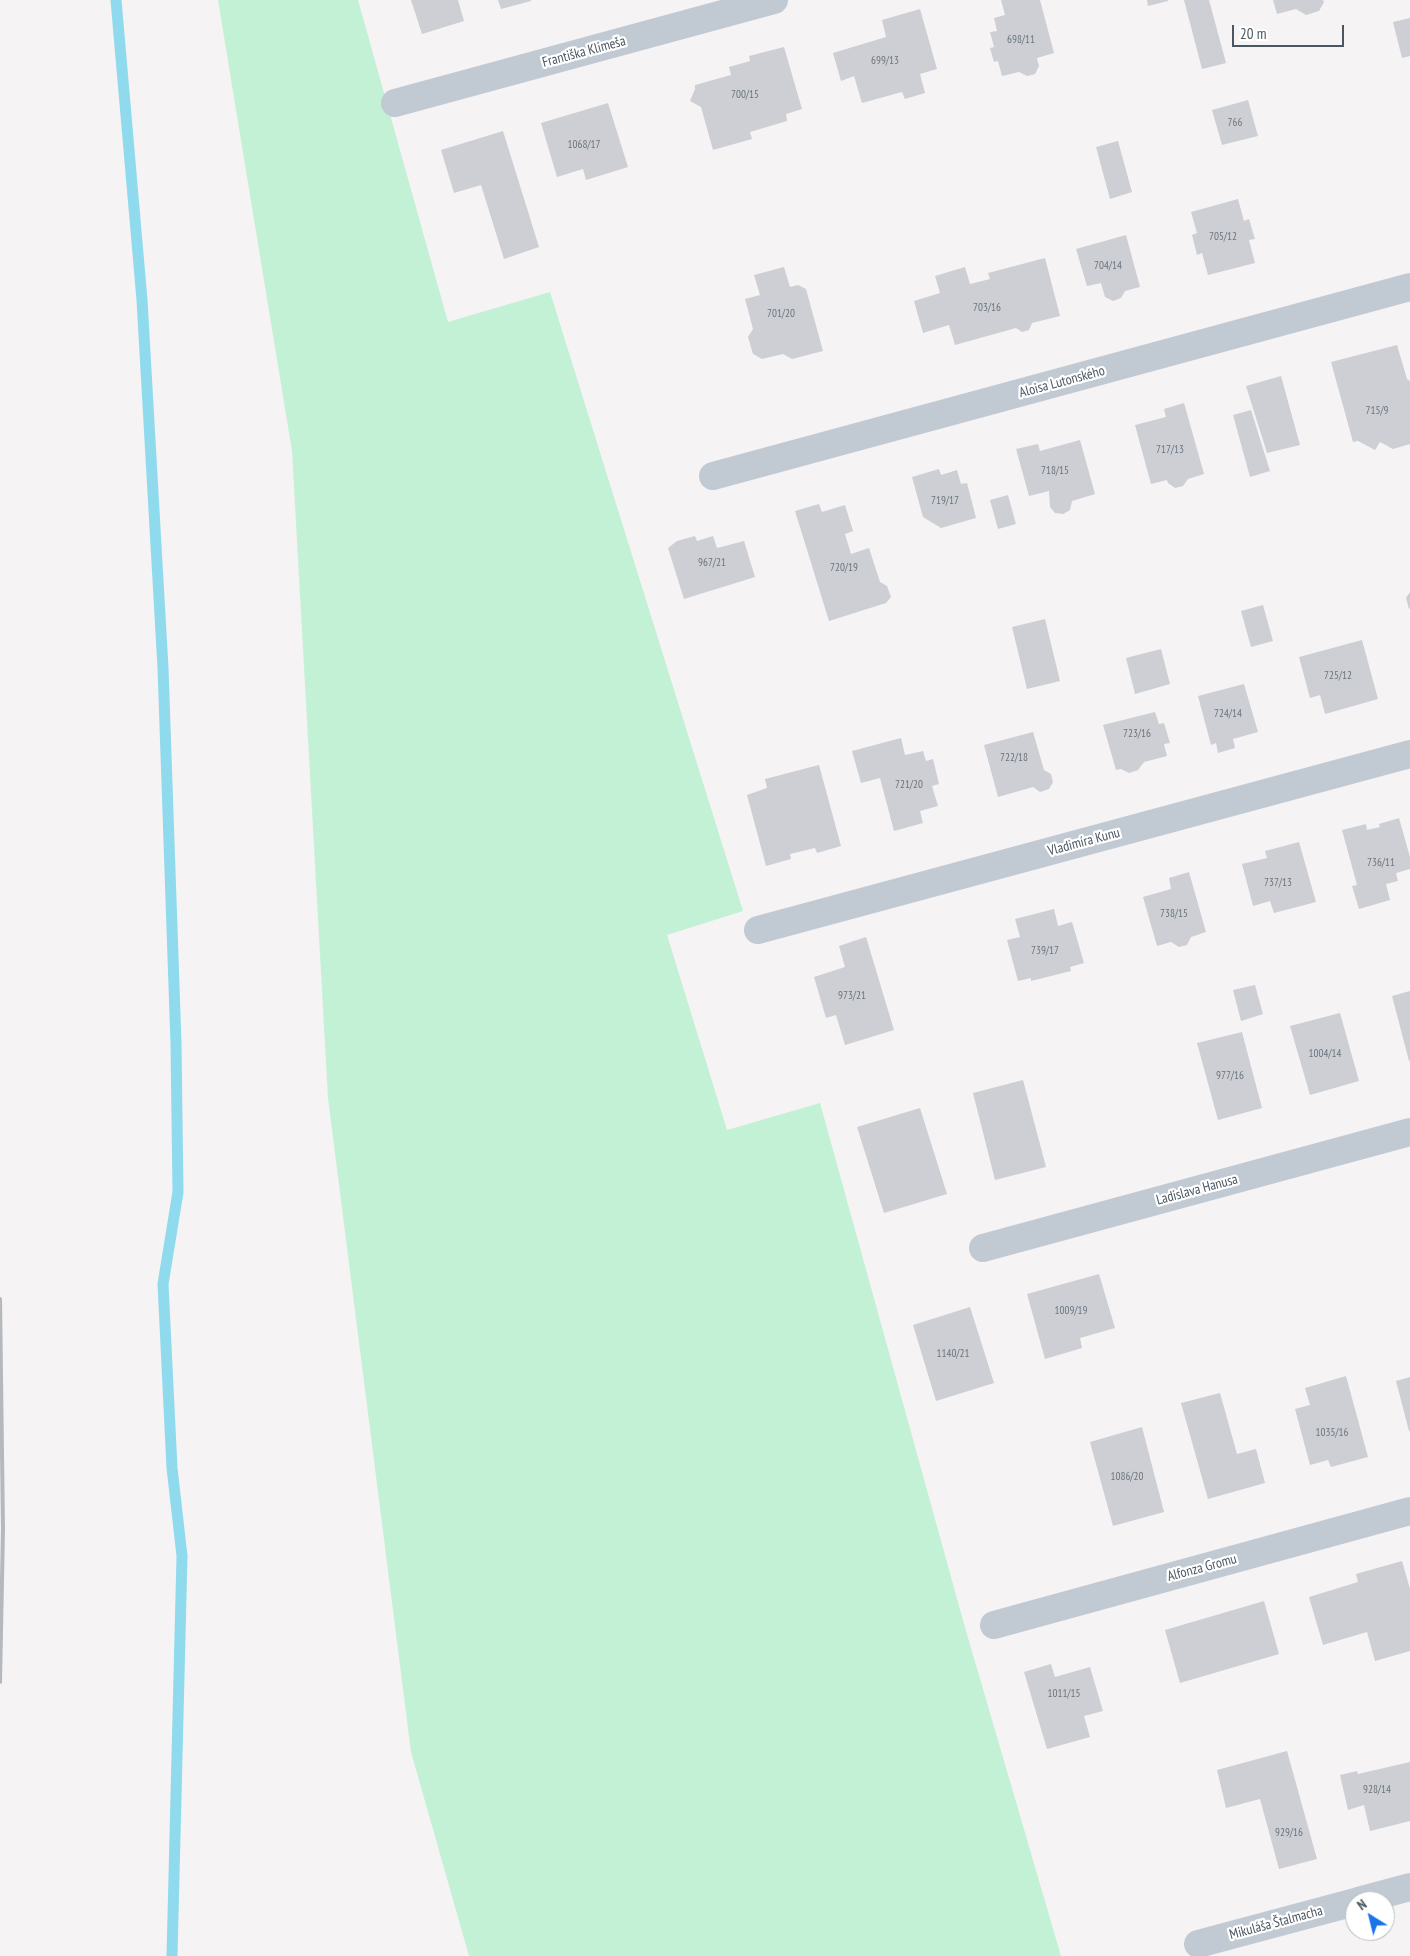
<!DOCTYPE html>
<meta charset="utf-8">
<style>
body{margin:0}
#map{position:relative;width:1410px;height:1956px;overflow:hidden;background:#f5f3f3;font-family:"PT Sans Narrow",sans-serif}
canvas{display:block}
.north{position:absolute;left:1345px;top:1891px;width:50px;height:50px;box-sizing:border-box;background:#fff;border:1px solid #b7bbc0;border-radius:50%;rotate:324deg;font-size:14px;font-weight:700;line-height:20px;text-align:center;color:#4a5661}
.north::after{content:'';display:block;margin:auto;width:18px;height:22px;background:#1a73e8;clip-path:polygon(50% 0,100% 100%,50% 72%,0 100%)}
.scale{position:absolute;left:1232px;top:25px;width:112px;height:22px;box-sizing:border-box;border:2px solid #4a5661;border-top:0;padding-left:6px;font-size:15px;line-height:18px;white-space:nowrap;color:#4a5661;-webkit-text-stroke:4px #fff;paint-order:stroke}
</style>
<div id="map">
<canvas width="1410" height="1956"></canvas>
<div class="north">N</div>
<div class="scale">20 m</div>
</div>
<script>
const ctx = document.querySelector('canvas').getContext('2d');
ctx.lineJoin = 'round';
function fill(path, color) { ctx.fillStyle = color; ctx.fill(path, 'evenodd'); }
function trace(path, color, width, dash) { ctx.strokeStyle = color; ctx.lineWidth = width; ctx.lineCap = dash ? 'butt' : 'round'; ctx.setLineDash(dash || []); ctx.stroke(path); }
function write(font, color, halo, rows, align = 'center') {
  ctx.font = font + ' "PT Sans Narrow",sans-serif'; ctx.lineWidth = 4.5; ctx.setLineDash([]); ctx.textBaseline = 'middle'; ctx.strokeStyle = halo; ctx.fillStyle = color; for (const [text, x, y, turn = 0] of rows) {
    ctx.save(); ctx.translate(x, y); ctx.rotate((+turn || 0) * Math.PI / 180); ctx.textAlign = isNaN(turn) ? turn : align; if (halo) ctx.strokeText(text, 0, 0); ctx.fillText(text, 0, 0); ctx.restore();
  }
}
fill(new Path2D(`
 M218,0H358L448,322L550,292L743,911L667,935L727,1130L820,1103L964,1624L1061,1956H469L411,1752L328,1098L292,451Z`), '#c3f1d5');
trace(new Path2D(`
 M116,0L142,300L163,668L176,1044L178,1192L163,1284L172,1468L182,1556L172,1956`), '#90daee', 11);
fill(new Path2D(`
 M411,0H458L464,21L422,34Z
 M498,0H531V1L501,9Z
 M1001,0H1040L1054,53L1037,58L1039,66L1035,74L1027,76L1019,72L1002,76L998,61L994,62L990,48L994,47L990,32L997,31L994,18L1005,15Z
 M1147,0H1168V1L1148,6Z
 M1184,0H1209L1226,63L1202,69Z
 M1273,0H1323L1324,2L1319,11L1306,15L1296,9L1277,14Z
 M920,9L937,69L920,74L925,93L905,99L902,92L862,103L854,76L841,81L833,53L886,37L882,20Z
 M1410,18V56L1402,58L1393,22Z
 M784,47L802,109L786,114L787,121L750,132L752,139L713,150L701,107L690,101L695,89V85L731,75L729,67L750,61L749,56Z
 M1248,100L1258,136L1222,145L1212,110Z
 M608,103L628,167L586,180L583,169L557,177L541,123Z
 M503,131L539,247L504,259L481,185L454,193L441,150Z
 M1118,141L1132,192L1110,199L1096,147Z
 M1238,199L1244,221L1249,219L1255,239L1249,240L1255,263L1208,275L1202,253L1197,255L1192,235L1197,233L1191,212Z
 M1126,235L1140,287L1125,291L1121,298L1113,301L1105,297L1101,283L1087,286L1076,249Z
 M1045,258L1060,316L1032,323L1029,330L1022,332L1016,328L955,345L949,325L923,333L914,301L940,293L935,276L965,267L970,284L990,279L988,273Z
 M784,267L790,287L798,285L806,289L823,351L792,359L783,354L762,359L753,354L748,337L753,329L745,299L760,295L754,275Z
 M1397,345L1407,379L1410,381V444L1393,449L1380,442L1375,450L1358,441L1353,442L1331,362Z
 M1281,376L1300,445L1267,453L1246,386Z
 M1184,403L1204,474L1188,479L1183,486L1175,488L1168,483L1167,480L1151,484L1135,425L1166,417L1164,409Z
 M1251,410L1270,471L1250,477L1233,415Z
 M1080,440L1095,494L1072,501L1070,510L1063,514L1055,513L1050,507L1049,491L1029,496L1016,449L1038,444L1040,451Z
 M939,469L941,475L957,470L961,484L967,483L976,518L941,528L923,517L912,477Z
 M1008,495L1016,524L998,529L990,500Z
 M819,504L822,512L845,505L853,531L845,534L851,554L869,548L880,582L887,586L891,597L886,603L829,621L795,511Z
 M695,536L697,541L713,536L717,548L744,541L755,577L684,599L668,548L677,541Z
 M1410,592V608L1409,609L1406,598Z
 M1263,605L1273,641L1251,647L1241,611Z
 M1045,619L1060,681L1027,689L1012,627Z
 M1362,640L1378,699L1325,714L1320,695L1310,698L1299,657Z
 M1161,649L1170,684L1135,694L1126,658Z
 M1244,684L1258,732L1233,739L1235,748L1218,753L1216,743L1211,745L1198,696Z
 M1155,712L1159,724L1164,723L1170,743L1164,744L1167,756L1144,762L1138,770L1129,773L1121,769L1116,770L1103,725Z
 M1033,732L1044,770L1051,774L1053,782L1049,789L1040,792L1033,787L998,797L984,745Z
 M901,738L905,755L923,751L926,761L933,759L939,784L932,786L938,806L920,811L923,823L894,831L880,778L861,783L852,751Z
 M819,765L841,846L817,853L815,848L790,854L791,859L766,866L747,795L767,788L765,779Z
 M1399,818L1410,857V869L1396,873L1398,881L1386,884L1390,900L1359,909L1352,886L1357,885L1342,830L1366,824L1367,830L1380,827L1379,824Z
 M1299,842L1316,902L1274,913L1270,901L1253,906L1242,864L1267,858L1265,851Z
 M1189,872L1206,932L1191,937L1187,945L1179,947L1171,942L1157,946L1143,897L1171,889L1169,878Z
 M1054,909L1058,926L1072,922L1084,963L1070,967L1071,971L1031,981V978L1018,981L1007,940L1020,937L1015,919Z
 M866,937L894,1030L845,1045L836,1015L826,1018L814,977L845,967L839,946Z
 M1255,985L1263,1014L1241,1021L1233,990Z
 M1410,991V1061H1409L1392,996Z
 M1340,1013L1359,1081L1310,1095L1290,1026Z
 M1242,1032L1262,1108L1218,1120L1197,1043Z
 M1023,1080L1046,1167L995,1180L973,1093Z
 M920,1108L947,1194L884,1213L857,1127Z
 M1099,1274L1115,1328L1080,1338L1082,1348L1045,1359L1027,1294Z
 M970,1307L994,1383L936,1401L913,1325Z
 M1346,1376L1368,1457L1331,1467L1328,1460L1310,1465L1295,1409L1310,1405L1305,1388Z
 M1410,1377V1431H1409L1396,1381Z
 M1220,1393L1237,1454L1256,1449L1265,1483L1208,1499L1181,1403Z
 M1142,1427L1164,1512L1113,1526L1090,1442Z
 M1402,1561L1410,1589V1651L1375,1661L1367,1632L1323,1645L1309,1597L1358,1582L1356,1574Z
 M1264,1601L1279,1654L1180,1683L1165,1630Z
 M1051,1664L1055,1677L1090,1667L1103,1711L1084,1716L1090,1737L1047,1749L1024,1672Z
 M1287,1751L1317,1859L1279,1869L1260,1799L1226,1808L1217,1770Z
 M1410,1762V1821L1370,1831L1364,1805L1348,1810L1340,1775L1357,1771L1358,1774Z`), '#cdcfd5');
trace(new Path2D(`
 M395,103L774,0
 M713,476L1410,287
 M758,930L1410,754
 M983,1248L1410,1132
 M994,1625L1410,1511
 M1358,1901L1410,1887
 M1198,1944L1355,1902`), '#c1cad2', 28);
trace(new Path2D(`
 M0,1299L3,1529L0,1682`), '#b5b8bd', 4);
write('11px', '#6b747e', null, [
 ["698/11",1021,40],
 ["699/13",885,61],
 ["700/15",745,95],
 ["766",1235,123],
 ["1068/17",584,145],
 ["705/12",1223,237],
 ["704/14",1108,266],
 ["703/16",987,308],
 ["701/20",781,314],
 ["715/9",1377,411],
 ["717/13",1170,450],
 ["718/15",1055,471],
 ["719/17",945,501],
 ["967/21",712,563],
 ["720/19",844,568],
 ["725/12",1338,676],
 ["724/14",1228,714],
 ["723/16",1137,734],
 ["722/18",1014,758],
 ["721/20",909,785],
 ["736/11",1381,863],
 ["737/13",1278,883],
 ["738/15",1174,914],
 ["739/17",1045,951],
 ["973/21",852,996],
 ["1004/14",1325,1054],
 ["977/16",1230,1076],
 ["1009/19",1071,1311],
 ["1140/21",953,1354],
 ["1035/16",1332,1433],
 ["1086/20",1127,1477],
 ["1011/15",1064,1694],
 ["928/14",1377,1790],
 ["929/16",1289,1833]
]);
write('14px', '#4a5661', '#fff', [
 ["Františka Klimeša",584,52,-15],
 ["Aloisa Lutonského",1062,382,-15],
 ["Vladimíra Kunu",1084,842,-15],
 ["Ladislava Hanusa",1197,1190,-15],
 ["Alfonza Gromu",1202,1568,-15],
 ["Mikuláša Štalmacha",1276,1923,-15]
]);
</script>
